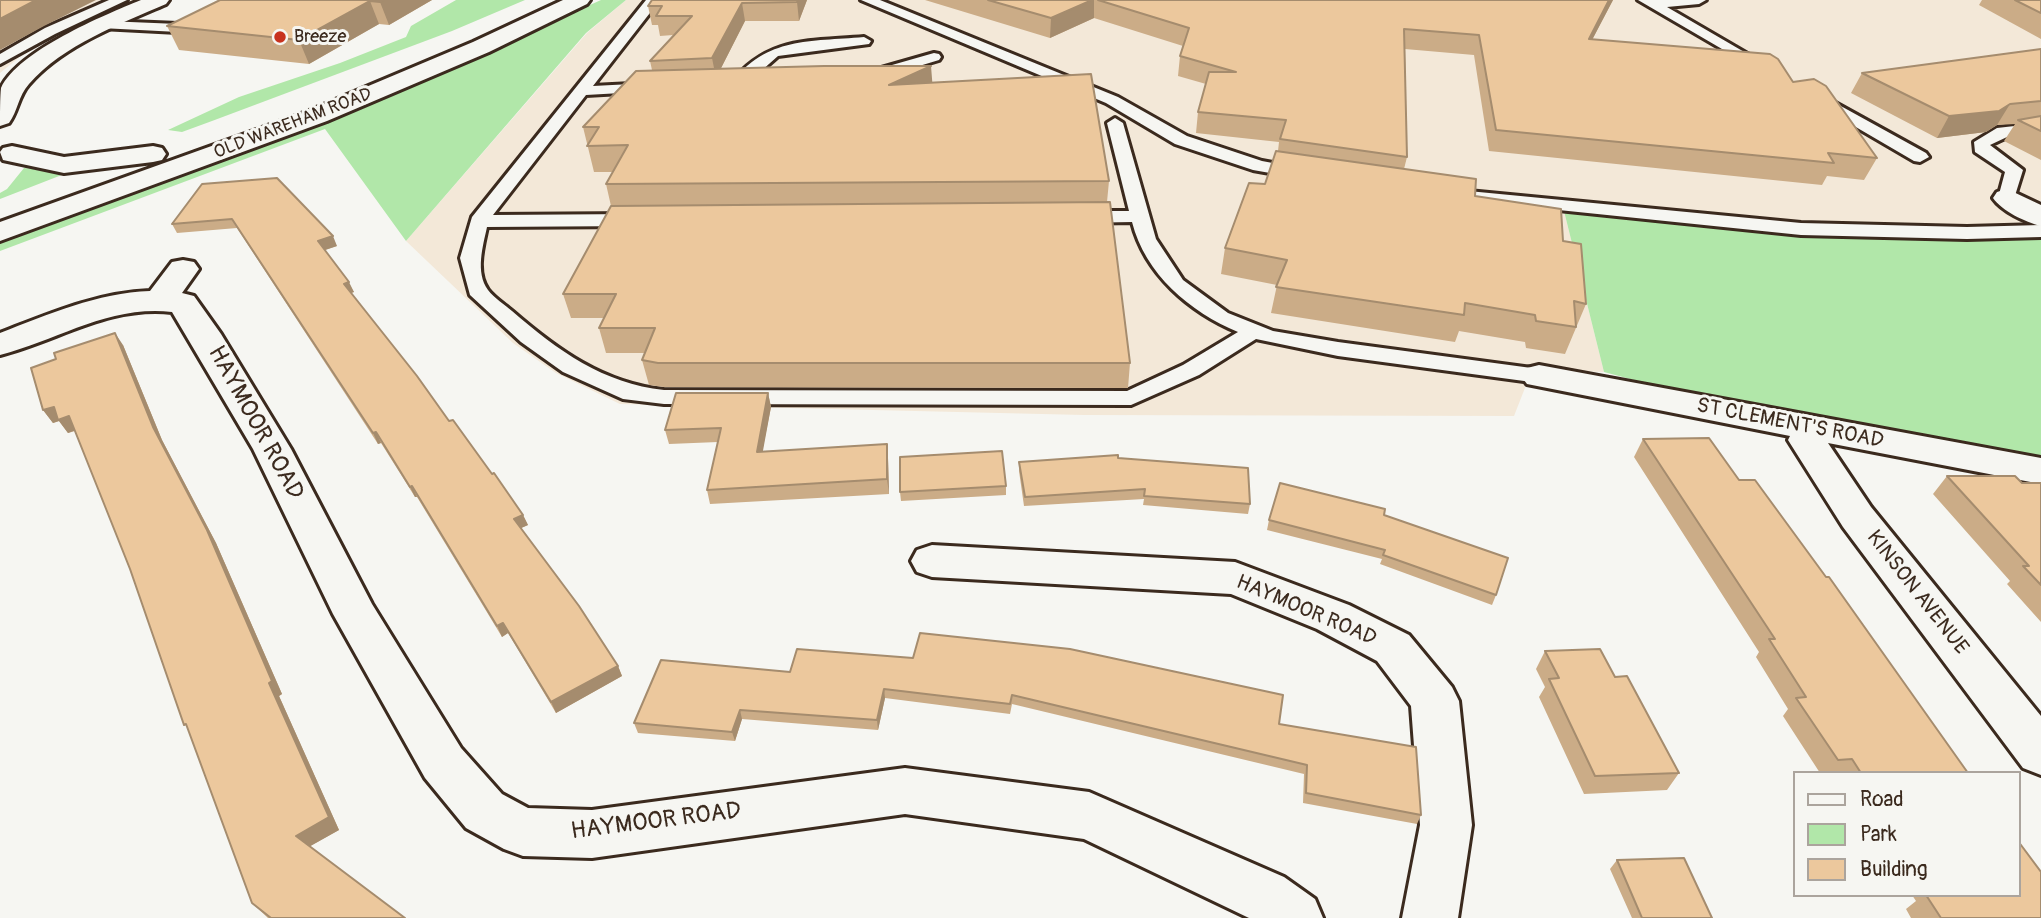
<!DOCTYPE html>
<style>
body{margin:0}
#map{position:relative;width:2041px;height:918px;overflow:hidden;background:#f6f6f2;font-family:Pangolin,sans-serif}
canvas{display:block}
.legend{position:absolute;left:1793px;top:771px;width:228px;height:126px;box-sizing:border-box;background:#f6f6f2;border:2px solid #aba49d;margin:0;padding:9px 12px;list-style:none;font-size:21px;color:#3b2a1e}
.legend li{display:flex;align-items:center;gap:14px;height:35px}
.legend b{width:35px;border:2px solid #aba49d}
</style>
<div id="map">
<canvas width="2041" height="918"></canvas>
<ul class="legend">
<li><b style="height:9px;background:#f6f6f2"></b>Road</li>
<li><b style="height:19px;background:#b1e7a9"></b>Park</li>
<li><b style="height:19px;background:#ecc89d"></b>Building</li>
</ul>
</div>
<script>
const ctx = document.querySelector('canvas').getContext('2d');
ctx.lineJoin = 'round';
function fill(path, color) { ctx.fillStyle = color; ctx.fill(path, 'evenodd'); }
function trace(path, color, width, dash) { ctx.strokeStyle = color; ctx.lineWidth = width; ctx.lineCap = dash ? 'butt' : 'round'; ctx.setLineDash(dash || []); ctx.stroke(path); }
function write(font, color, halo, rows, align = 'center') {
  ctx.font = font + ' Pangolin,sans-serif'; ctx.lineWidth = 6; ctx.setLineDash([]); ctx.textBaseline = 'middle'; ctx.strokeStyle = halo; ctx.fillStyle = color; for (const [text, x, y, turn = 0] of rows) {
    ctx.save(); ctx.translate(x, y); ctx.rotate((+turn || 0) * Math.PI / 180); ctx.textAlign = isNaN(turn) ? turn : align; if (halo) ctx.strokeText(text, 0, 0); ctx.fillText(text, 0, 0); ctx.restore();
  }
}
fill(new Path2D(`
 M0,0H134L69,29L21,56L0,73Z
 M626,0H2041V201L2021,205L2041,217V231L1801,229L1563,207L1604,372L1532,370L1514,416L1084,415L620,404L556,373L513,343L406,241L587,33Z`), '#f3e8d8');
fill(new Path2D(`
 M456,0H525L452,31L212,121L182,132L168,130L239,97L340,63L406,37L411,26Z
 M601,0H626L586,33L406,241L325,129L0,251V241L318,124L467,61Z
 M24,168L72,171L0,199V193L7,189Z
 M1563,207L1801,229L2041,231V471L1812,428L1604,372Z`), '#b1e7a9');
const lane = new Path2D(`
 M109,0H127L55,34L0,64V54L45,28Z
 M646,0H660L593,86L651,83L656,85L659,88L656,91L586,95L493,215L636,214L645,220L636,226L487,227C483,246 475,272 488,290C494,298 505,305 512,311C557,350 604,384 664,390L1127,391L1183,365L1238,332C1190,312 1145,274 1132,222L1078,223L1069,217L1078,211H1129L1107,123L1115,118L1123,123L1156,239L1183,280L1228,313L1273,331L1338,342L1539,369L1547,371L1550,376L1547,381L1539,383L1338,356L1256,339L1199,375L1131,405L664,404L623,399L563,372L521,342L470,295L460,258L472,217Z
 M861,0H880L1118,97L1187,136L1262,161L1310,170L1313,174L1304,179L1253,170L1175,144L1106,103Z
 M1638,0H1706L1699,4L1667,7L1770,67L1768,70H1758Z
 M106,21L178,24L185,28L178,32L101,28V22Z
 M864,37L871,41L869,44L778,56L743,87L738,89L730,84C768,36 809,42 864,37Z
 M934,53L939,54L941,57L939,60L876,79L868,74L871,71Z
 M1819,94L1926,153L1929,157L1920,162L1914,161L1813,102L1811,99L1813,96Z
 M2041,123V133L2007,137L1990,145L2023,170L2013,202H2001L1998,198L2005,172L1975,152L1974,142L1997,128Z
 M1458,190L1801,223L1967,227L2041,225V237L1967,239L1801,235L1452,199L1449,195L1452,191Z`);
const street = new Path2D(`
 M2007,189L2041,205V226C2025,222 2002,211 1993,198L1997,192Z
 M183,260L194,262L199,269L182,293L194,296L221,334L291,449L372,604L461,748L502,794L528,808L592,810L905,768L1089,792L1284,877L1315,899L1323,918H1249L1084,839L905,814L592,858L523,856L504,849L466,828L425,778L333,614L253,449L172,312C108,305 59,340 0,355V333C49,314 97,293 150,291L172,262Z
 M1539,365L2041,458V484L1828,443L1871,507L2041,716V775L2023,768L1843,527L1788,440L1790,436L1527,384L1521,376L1527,368Z
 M932,545L1235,562L1349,605L1409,635L1452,687L1459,701L1472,825L1458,918H1402L1420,825L1411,706L1377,661L1317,629L1231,594L932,577L917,572L911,561L917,550Z`);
const secondary = new Path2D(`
 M141,0H169L166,4C120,24 63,45 29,84C18,96 18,111 9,123L0,126C0,115 0,97 1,88C18,51 104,15 141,0Z
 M563,0H590L587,4L489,52L327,121L0,241V222L309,111L473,42Z
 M12,146L64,157L153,146L162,148L166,154L162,160L153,162L64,173L3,160L0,152L3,148Z`);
trace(lane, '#3b2a1e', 6);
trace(street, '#3b2a1e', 6);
trace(secondary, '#3b2a1e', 6);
fill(lane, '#f6f6f2');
fill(street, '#f6f6f2');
fill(secondary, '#f6f6f2');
fill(new Path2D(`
 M220,0H432L389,25L379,24L309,64L179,50L167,26Z
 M807,0L799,21H745L721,68L932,83L1109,181L1107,202L1130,363L1128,388L664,387L649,385L642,360L645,353H606L599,328L604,318H571L563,294L611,206L606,184L613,172H594L583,127L652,70L650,61L673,35L660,36L658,25H652L648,6Z
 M925,0H1613L1592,40L1793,82L1877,158L1864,180L1827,176L1822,185L1489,151L1474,55L1405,49L1407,157L1404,169L1475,196L1563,241L1586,304L1565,354L1526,348L1525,342L1459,331L1455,342L1271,313L1277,285L1221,274L1225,248L1265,184L1278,151L1279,142L1196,133L1198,112L1206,84L1178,76L1180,56L1183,46L1094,18L1050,38Z
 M1982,0H2041V39L1979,5Z
 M2041,49V160L2004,141L2015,124L1997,125L1986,132L1937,138L1851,93L1862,73Z
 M202,184L337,246L325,250L354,292L351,293L449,421L523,515L528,525L521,528L618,666L622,676L556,713L508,633L502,637L417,497H415L381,443L378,444L237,228L177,233L172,224Z
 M123,345L162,440L216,543L282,694L279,696L339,830L310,846L405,918H268L252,903L130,569L75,431L68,433L59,421L53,423L43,410Z
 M768,393L771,407L762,452L887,444L888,458L889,494L710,504L707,490L718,442L669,444L665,430Z
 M1643,439L1739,480L1968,773H1820L1783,716L1788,709L1756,657L1759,652L1634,457Z
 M1118,458L1250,504L1248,514L1143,505L1144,499L1024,506L1019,471V462Z
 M1947,476L2022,483H2041V622L2007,584L2010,581L1933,494Z
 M1006,486V495L901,501L900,492Z
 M1384,515L1496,595L1492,605L1380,564L1382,559L1267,530L1269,520Z
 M1545,651L1615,677L1679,773L1667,790L1584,794L1539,697L1545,687L1536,669Z
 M790,672L1279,724L1421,815L1417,824L1303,803L1304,774L1012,704L1010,714L885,698L878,730L742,719L735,741L638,733L634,723Z
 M1617,860L1712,918H1632L1610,869Z
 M1912,895H2018L2041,918H1911L1906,909L1916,901Z`), '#cbac87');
fill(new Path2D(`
 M36,0H96L44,26L0,50V19Z
 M384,0H432L389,25L380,2Z
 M798,0H807L799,21L797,2Z
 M1092,0H1094V18L1050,38L1051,18Z
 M1609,0H1613L1582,59L1589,39Z
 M370,1L379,24L309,64L299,40Z
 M742,3L745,21L716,78L712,58Z
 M931,66L933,91L889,85Z
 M2010,104L1997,125L1986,132L1937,138L1949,116Z
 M333,236L337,246L322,251L318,241Z
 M349,282L354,292L348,294L344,284Z
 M115,333L123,345L162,440L216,543L282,694L279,696L339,830L307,848L296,836L153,427Z
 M768,393L771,407L760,467L757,452Z
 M54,407L69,416L79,429L68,433L59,421L53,423L43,410Z
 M376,432L381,443L378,444L373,433Z
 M887,444L888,458L889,494L887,479Z
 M412,486L417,497H415L410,487Z
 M523,515L528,525L519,529L514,519Z
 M503,623L508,633L502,637L497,626Z
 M618,666L622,676L556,713L551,702Z
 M884,689L885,698L878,730L877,720Z
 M740,710L742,719L735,741L732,732Z`), '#a58c6e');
const building = new Path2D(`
 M0,0H36L0,19Z
 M220,0H384L380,2L370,1L299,40L167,26Z
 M652,0H798L797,2L742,3L712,58L650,61L692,16H656L662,6H648Z
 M988,0H1092L1051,18Z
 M1098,0H1609L1589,39L1770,54L1778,59L1793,82L1814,79L1826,86L1877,158L1828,153L1834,163L1496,130L1479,35L1404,29L1407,157L1280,139L1286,120L1198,112L1209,72H1236L1180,56L1189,28Z
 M2015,0H2041V13Z
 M2041,49V101L2010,104L1999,111L1949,116L1862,73Z
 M824,66H931L889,85L1091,74L1109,181L606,184L628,145L587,146L599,127H583L636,71Z
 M2041,116V131L2018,120Z
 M1276,151L1476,179L1475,196L1561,209L1563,241L1581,244L1586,304L1574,301L1576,327L1536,321L1535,315L1465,303L1464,315L1276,287L1287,260L1225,248L1249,183L1265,184Z
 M277,178L333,236L318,241L349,282L344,284L417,376L449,421L453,420L492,474L494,473L523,515L514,519L579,606L618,666L551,702L503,623L497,626L412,486L410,487L376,432L373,433L232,219L172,224L202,184Z
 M1110,202L1130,363H658L642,360L655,328H599L616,294H563L611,206Z
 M115,333L153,427L207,530L272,681L269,683L329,817L296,836L405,918H271L252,903L186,724L184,725L130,569L69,416L58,420L54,407L43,410L31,368L56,359L54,353Z
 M676,393H768L757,452L887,444V479L707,490L721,428L665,430Z
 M1709,438L1739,480H1755L1826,577H1829L1968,773H1861L1852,759L1838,760L1796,698L1806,697L1769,639H1775L1643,439Z
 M1002,451L1006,486L900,492V457Z
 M1118,455V458L1248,468L1250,504L1144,496L1145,489L1025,497L1019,462Z
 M1947,476H2015L2022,483H2041V585L2023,566H2029Z
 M1280,483L1385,509L1384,515L1508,558L1496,595L1383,555L1385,550L1269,520Z
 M920,633L1070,649L1283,695L1279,724L1416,747L1421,815L1306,793L1307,765L1012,695L1010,704L884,689L877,720L740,710L732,732L634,723L661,660L790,672L797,649L913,658Z
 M1600,649L1615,677L1627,676L1679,773L1595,776L1549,679L1559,678L1545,651Z
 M2018,841L2041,872V918H1941L1926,895H2018Z
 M1684,858L1712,918H1642L1617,860Z`);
fill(building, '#ecc89d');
trace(building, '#a58c6e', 2);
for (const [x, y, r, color] of [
 [280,37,7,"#c8321e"]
]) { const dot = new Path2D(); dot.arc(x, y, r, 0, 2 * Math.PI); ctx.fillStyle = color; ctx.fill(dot); trace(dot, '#f6f6f2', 2.5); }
write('18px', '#3b2a1e', '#f6f6f2', [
 ["Breeze",294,37]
], 'left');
write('18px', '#3b2a1e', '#f6f6f2', [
 ["OLD WAREHAM ROAD",293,124,-21]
]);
write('21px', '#3b2a1e', '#f6f6f2', [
 ["ST CLEMENT'S ROAD",1790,424,11],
 ["KINSON AVENUE",1917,593,52],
 ["HAYMOOR ROAD",1306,611,23]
]);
write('24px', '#3b2a1e', '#f6f6f2', [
 ["HAYMOOR ROAD",255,423,61],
 ["HAYMOOR ROAD",656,822,-7]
]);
</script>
